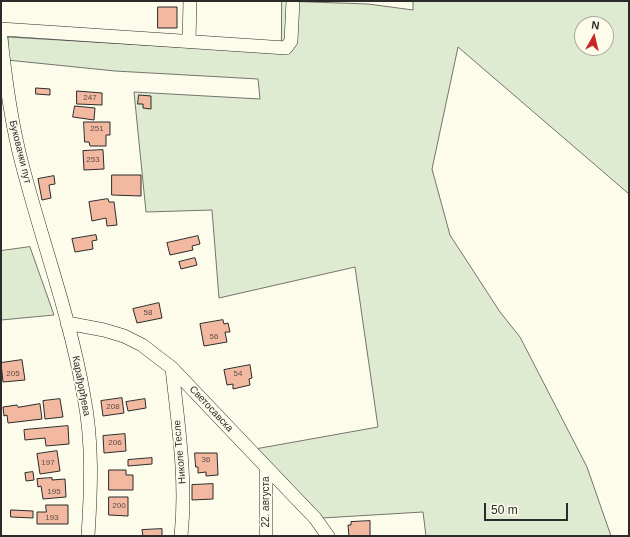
<!DOCTYPE html>
<meta charset="utf-8">
<style>
body{margin:0}
#map{position:relative;width:630px;height:537px;overflow:hidden;background:#fdfbea;font-family:Helvetica,sans-serif}
canvas{display:block}
.frame{position:absolute;inset:0;border:2px solid #2b2b2b;pointer-events:none}
.north{position:absolute;left:574px;top:16px;width:40px;height:40px;box-sizing:border-box;background:#fdfbea;border:1px solid #a9a89e;border-radius:50%;rotate:8deg;font-size:11px;font-weight:700;line-height:16px;text-align:center;color:#2b2b2b}
.north::after{content:'';display:block;margin:auto;width:14px;height:18px;background:#c62828;clip-path:polygon(50% 0,100% 100%,50% 72%,0 100%)}
.scale{position:absolute;left:484px;top:503px;width:84px;height:18px;box-sizing:border-box;border:2px solid #2b2b2b;border-top:0;padding-left:5px;font-size:12px;line-height:14px;white-space:nowrap;color:#2b2b2b;-webkit-text-stroke:3px #fdfbea;paint-order:stroke}
</style>
<div id="map">
<canvas width="630" height="537"></canvas>
<div class="frame"></div>
<div class="north">N</div>
<div class="scale">50 m</div>
</div>
<script>
const ctx = document.querySelector('canvas').getContext('2d');
ctx.lineJoin = 'round';
function fill(path, color) { ctx.fillStyle = color; ctx.fill(path, 'evenodd'); }
function trace(path, color, width, dash) { ctx.strokeStyle = color; ctx.lineWidth = width; ctx.lineCap = dash ? 'butt' : 'round'; ctx.setLineDash(dash || []); ctx.stroke(path); }
function write(font, color, halo, rows, align = 'center') {
  ctx.font = font + ' Helvetica,sans-serif'; ctx.lineWidth = 3; ctx.setLineDash([]); ctx.textBaseline = 'middle'; ctx.strokeStyle = halo; ctx.fillStyle = color; for (const [text, x, y, turn = 0] of rows) {
    ctx.save(); ctx.translate(x, y); ctx.rotate((+turn || 0) * Math.PI / 180); ctx.textAlign = isNaN(turn) ? turn : align; if (halo) ctx.strokeText(text, 0, 0); ctx.fillText(text, 0, 0); ctx.restore();
  }
}
const green = new Path2D(`
 M282,1L368,4L413,10V1H629V194L458,47L432,169L450,235L500,312L520,337L587,467L611,536H426L423,512L322,518L255,449L378,427L355,267L219,298L212,210L146,212L134,92L260,99L258,79L115,71L7,60L8,37L281,53ZM582,24H606V48H582Z
 M30,247L54,315L1,320V251Z`);
fill(green, '#deebd1');
trace(green, '#74746e', 1);
const building = new Path2D(`
 M158,7H177V28H158Z
 M36,88L50,89V95L36,94Z
 M77,91L102,93V105L77,104Z
 M139,95L151,96V109L143,108V104H138Z
 M75,106L95,108L94,120L73,117Z
 M84,122H110V135H106V146H90L89,142H85Z
 M103,150L104,169L84,170L83,151Z
 M112,175H141V196L112,195Z
 M54,176L55,184L49,185L51,198L42,200L38,179Z
 M108,199L109,202H114L117,225L107,226L106,218L92,221L89,202Z
 M96,235L97,240L92,241L93,249L75,252L72,239Z
 M198,236L200,244L192,246L193,250L170,255L167,243Z
 M195,258L197,265L181,269L179,262Z
 M159,303L162,318L137,323L133,309Z
 M223,320L224,324L228,323L230,332H225L227,342L204,346L200,324Z
 M22,360L25,380L3,382L1,363Z
 M250,365L252,378L249,379L250,385L233,389V384L227,385L224,370Z
 M122,398L124,413L103,416L101,401Z
 M60,399L63,417L45,419L43,401Z
 M145,399L146,408L128,411L126,402Z
 M40,404L42,419L8,423L7,415L4,416L3,407L17,405L18,407Z
 M68,426L69,444L46,446L45,438L25,440L24,430Z
 M125,434L126,451L104,453L103,436Z
 M57,451L60,471L40,474L37,454Z
 M195,453H217L218,475L206,476V472L198,473V467H196Z
 M152,458V464L128,466V460Z
 M109,470H126V475H133V490H109Z
 M33,472L34,480L26,481L25,473Z
 M52,478V480L65,479L66,497L43,499L41,486L38,487L37,479Z
 M213,484V499L192,500V485Z
 M109,497H128V516L109,515Z
 M46,505H68V524H37V512H46Z
 M11,510L33,511V518L11,517Z
 M370,521V536H349L348,525H351V522Z
 M162,529V536H143L142,530Z`);
fill(building, '#f2b8a0');
trace(building, '#2b2b2b', 1);
const minor = new Path2D(`
 M1,29L286,48L291,41L293,1
 M1,38C5,76 10,114 19,152C39,234 70,314 84,397C93,443 91,490 88,536
 M189,41L190,1
 M67,323L104,330L124,336L142,345L172,368L291,493L315,518L328,536
 M172,368C178,424 187,480 181,536
 M266,536V467`);
trace(minor, '#2b2b2b', 14);
trace(minor, '#fdfbea', 13);
write('8px', '#5d4e48', null, [
 ["247",90,98],
 ["251",97,129],
 ["253",93,160],
 ["58",148,313],
 ["56",214,337],
 ["205",13,374],
 ["54",238,374],
 ["208",113,407],
 ["206",115,443],
 ["36",206,460],
 ["197",48,463],
 ["195",54,492],
 ["200",119,506],
 ["193",52,518]
]);
write('10px', '#2b2b2b', '#fdfbea', [
 ["Буковачки пут",20,152,76],
 ["Карађорђева",81,386,79],
 ["Светосавска",211,409,47],
 ["Николе Тесле",180,452,-95],
 ["22. августа",266,502,-90]
]);
</script>
